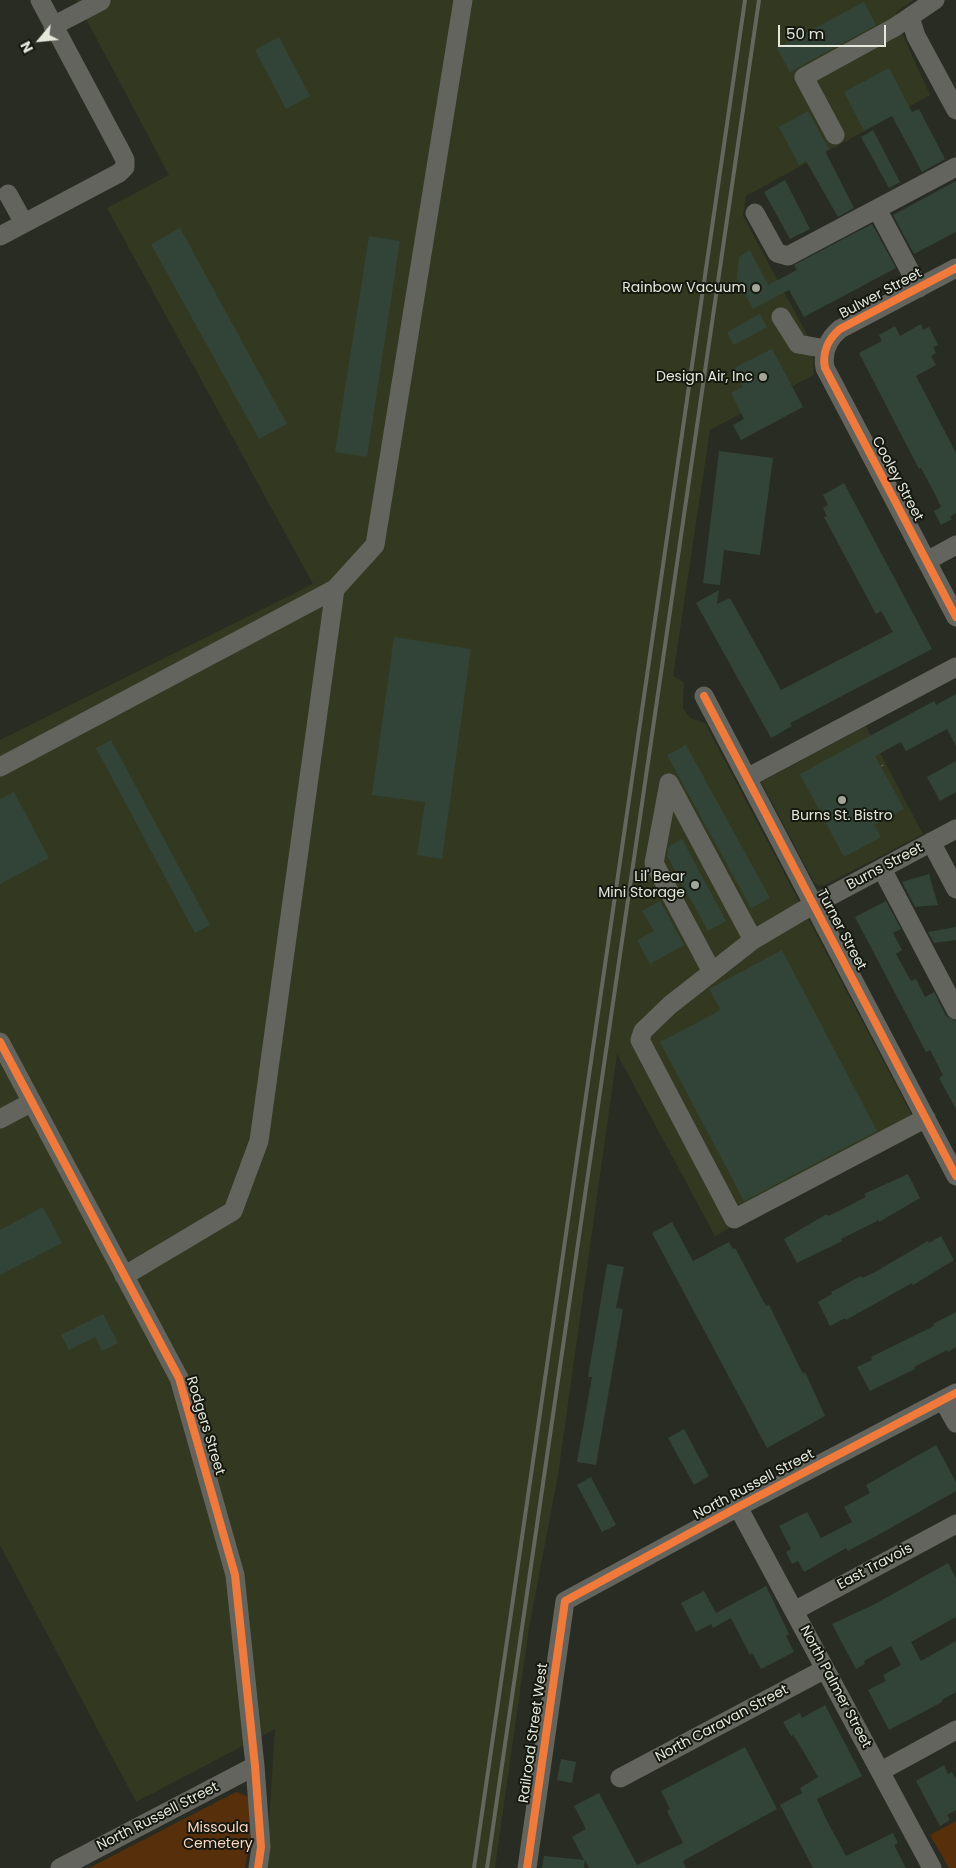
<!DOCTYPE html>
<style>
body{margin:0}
#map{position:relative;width:956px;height:1868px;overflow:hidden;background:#292c22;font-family:Poppins,sans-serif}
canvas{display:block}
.north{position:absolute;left:15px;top:15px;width:50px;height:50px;-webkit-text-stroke:4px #15180f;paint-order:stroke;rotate:242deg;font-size:14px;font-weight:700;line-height:20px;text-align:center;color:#e3e8db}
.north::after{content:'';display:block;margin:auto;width:18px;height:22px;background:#e3e8db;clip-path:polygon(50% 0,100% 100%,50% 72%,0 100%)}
.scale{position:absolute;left:778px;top:25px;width:108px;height:22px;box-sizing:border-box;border:2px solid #e3e8db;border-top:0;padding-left:6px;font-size:15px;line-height:18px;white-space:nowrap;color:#e3e8db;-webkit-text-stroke:4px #15180f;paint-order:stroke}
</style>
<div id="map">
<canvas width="956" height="1868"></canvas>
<div class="north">N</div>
<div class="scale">50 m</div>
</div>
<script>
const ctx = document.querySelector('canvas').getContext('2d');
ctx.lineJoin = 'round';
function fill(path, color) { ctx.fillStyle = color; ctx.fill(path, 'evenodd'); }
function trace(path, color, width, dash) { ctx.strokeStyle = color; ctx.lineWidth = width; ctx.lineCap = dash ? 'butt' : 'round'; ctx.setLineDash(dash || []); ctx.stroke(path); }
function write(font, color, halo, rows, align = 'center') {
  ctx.font = font + ' Poppins,sans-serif'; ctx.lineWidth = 4; ctx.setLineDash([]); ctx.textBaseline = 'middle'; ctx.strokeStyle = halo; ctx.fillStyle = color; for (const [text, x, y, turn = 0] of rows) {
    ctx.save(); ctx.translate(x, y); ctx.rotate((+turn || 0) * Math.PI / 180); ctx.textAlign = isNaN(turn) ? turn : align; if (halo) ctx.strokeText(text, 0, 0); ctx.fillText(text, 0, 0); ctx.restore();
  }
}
fill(new Path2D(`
 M76,0H914L897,11L895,18L930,95L746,196L743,216L810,340L817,342L813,357L814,375L710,430L673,676L684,682L683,708L690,718L705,723L918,1127L715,1236L617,1054L558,1475L529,1628L495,1868H266L275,1729L136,1802L0,1545V740L313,584L107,208L169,175Z
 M866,726L923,834L825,885L819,886L814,882L761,782Z`), '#323920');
fill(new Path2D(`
 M236,1792L249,1797L253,1820L245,1868H89Z
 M956,1821V1868H949L930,1835Z`), '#582f0b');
fill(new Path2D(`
 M864,2L876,25L790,72L777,48Z
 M279,37L310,96L286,109L255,50Z
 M889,68L912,112L919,109L945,159L922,172L892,116L864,131L844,92Z
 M808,111L829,149L825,151L854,208L838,217L806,161L799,165L779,127Z
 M873,130L900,182L889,188L861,137Z
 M785,180L810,229L790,239L764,192Z
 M956,181V232L914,254L893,215Z
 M872,224L896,268L804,317L789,290L753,309L737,279L739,257L750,250L768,285L797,270L794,265Z
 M180,228L287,424L259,439L151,244Z
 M369,236L400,241L367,457L335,452Z
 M760,314L767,327L734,345L727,332Z
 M921,324L923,330L929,327L938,345L933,347L936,353L931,356L936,365L916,376L956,453V513L950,517L952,519L941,525L934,511L941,507L936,496L921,468L919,469L859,353L882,341L879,335L895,326L900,336Z
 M772,349L803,407L741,440L733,425L744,419L731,393L743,387L734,368Z
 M719,451L773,458L760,555L724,550L720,585L703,583Z
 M844,483L932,649L790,723L792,726L771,738L696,603L719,590L717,604L730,598L781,690L893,632L881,611L876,614L824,517L827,516L823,508L828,505L823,495Z
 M394,637L471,649L442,859L417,855L425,802L372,795Z
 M956,694V746L947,729L906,751L901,742L875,756L904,809L874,825L881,837L844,857L800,774L934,701L936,705Z
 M111,740L210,925L195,933L96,748Z
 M686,745L770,898L751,908L667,755Z
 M956,761V792L940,801L927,777Z
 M14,792L49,858L0,884V799Z
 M682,839L726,921L708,931L667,856L669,846Z
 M929,874L938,905L915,907L902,882Z
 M660,901L684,945L650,964L637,940L654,931L642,911Z
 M886,901L901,929L893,933L902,950L896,954L911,981L916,979L925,997L934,992L946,1016L956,1021V1109L939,1078L943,1075L930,1050L926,1052L855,917Z
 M956,927V940L934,943L928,932Z
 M782,950L877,1131L744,1201L660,1042L721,1010L709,989Z
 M908,1174L920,1198L879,1222V1220L841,1239L842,1241L797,1263L784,1239L827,1214L828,1216L841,1210L866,1197L864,1194Z
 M43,1207L62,1243L0,1275V1230Z
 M672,1222L693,1261L729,1242L733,1249L735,1248L766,1306L769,1305L803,1374L805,1372L825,1416L767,1448L652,1233Z
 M941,1236L954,1260L913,1285L912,1283L846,1320L845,1318L830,1326L818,1302L832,1294L831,1292L861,1276L862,1278L875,1272L928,1241L929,1243Z
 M607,1264L624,1267L616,1308L623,1309L596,1465L577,1462L592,1377H588Z
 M956,1312V1347L948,1352L947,1350L914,1367L915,1369L870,1391L857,1367L872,1360L871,1357L934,1326L933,1324Z
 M103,1314L118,1343L102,1351L95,1337L69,1350L61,1335Z
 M684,1429L709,1476L694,1485L668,1438Z
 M936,1445L956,1482V1491L878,1535L848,1551L846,1548L804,1572L798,1561L792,1564L786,1552L791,1549L779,1526L807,1512L821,1538L852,1522L844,1507L870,1493L866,1485Z
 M591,1477L616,1525L602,1532L577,1485Z
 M948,1563L956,1578V1617L911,1642L921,1661L956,1641V1692L942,1700V1702L889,1730L868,1690L886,1681L883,1675L901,1665L891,1646L864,1661L865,1664L856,1669L832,1624L875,1604Z
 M766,1586L789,1634L786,1636L794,1652L761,1669L752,1653L750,1655L731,1618L713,1628L711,1624L696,1632L681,1603L704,1591L716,1613Z
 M825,1705L862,1776L817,1799L826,1819L846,1856L893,1833L898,1843L894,1845L906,1868H813L780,1805L802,1793L800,1788L818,1777L802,1749L793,1735L791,1736L783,1722L800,1713L802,1718Z
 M745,1747L777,1809L683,1861L686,1868H589L585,1860L584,1868H542L544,1856L584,1860L572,1837L586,1829L574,1806L599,1793L637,1865L683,1843L667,1811L670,1809L661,1791Z
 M561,1759L576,1762L572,1783L557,1780Z
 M944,1765L948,1774L952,1772L956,1779V1810L947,1815L950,1820L940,1826L916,1781Z`), '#324437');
trace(new Path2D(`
 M882,765L883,767`), '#666761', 2.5, [1, 4]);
trace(new Path2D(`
 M910,17L916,36L956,110
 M53,26L101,1
 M835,135L804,77L895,27L935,0
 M8,194L24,223
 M877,209L919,288
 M755,213L777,253L788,256L956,167
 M0,236L119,173L125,167V160L120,150L40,0
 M956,268L840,329C828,339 822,353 825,368L956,617
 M781,317L798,344L826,349
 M927,561L956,545
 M704,696L956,1176
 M0,767L335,589
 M747,778L956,667
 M669,783L654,863L712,972
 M669,783L753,940
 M931,842L956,889
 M882,869L956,1010
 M0,1042L179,1378L235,1575L255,1766L261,1847L258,1868
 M926,1118L734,1219L640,1040L643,1031L670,1005L753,940L802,911L956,829
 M0,1119L32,1102
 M124,1276L233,1211L259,1141L335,589L375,545L463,0
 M943,1400L956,1423
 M738,1507L932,1868
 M794,1611L956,1524
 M881,1771L956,1730
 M620,1778L825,1669
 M60,1868L255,1766
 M527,1868L565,1601L738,1507L956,1393`), '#64645f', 19);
trace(new Path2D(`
 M474,1868L745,0
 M487,1868L759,0`), '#65675f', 4);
trace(new Path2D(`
 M956,268L840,329C828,339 822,353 825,368L956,617
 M704,696L956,1176
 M0,1042L179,1378L235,1575L255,1766L261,1847L258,1868
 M527,1868L565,1601L738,1507L956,1393`), '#f17a3a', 8);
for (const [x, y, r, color] of [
 [756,288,5,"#a2a69a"],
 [763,377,5,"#a2a69a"],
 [842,800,5,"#a2a69a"],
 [695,885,5,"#a2a69a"]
]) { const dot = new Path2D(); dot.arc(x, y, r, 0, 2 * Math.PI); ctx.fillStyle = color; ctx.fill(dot); trace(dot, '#15180f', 2); }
write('14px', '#e3e8db', '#15180f', [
 ["Rainbow Vacuum",746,288],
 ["Design Air, Inc",753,377],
 ["Burns St. Bistro",842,816,"center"],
 ["Lil' Bear",685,877],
 ["Mini Storage",685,893]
], 'right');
write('14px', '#e3e8db', '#15180f', [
 ["Bulwer Street",881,294,-28],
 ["Cooley Street",897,479,62],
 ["Burns Street",885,867,-28],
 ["Turner Street",841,930,62],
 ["Rodgers Street",205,1426,73],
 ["North Russell Street",754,1485,-28],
 ["East Travois",875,1567,-28],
 ["North Palmer Street",835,1687,62],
 ["North Caravan Street",722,1724,-28],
 ["Railroad Street West",534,1733,-82],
 ["North Russell Street",158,1817,-27]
]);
write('14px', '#fdd7be', '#15180f', [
 ["Missoula",218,1828],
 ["Cemetery",218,1844]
]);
</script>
